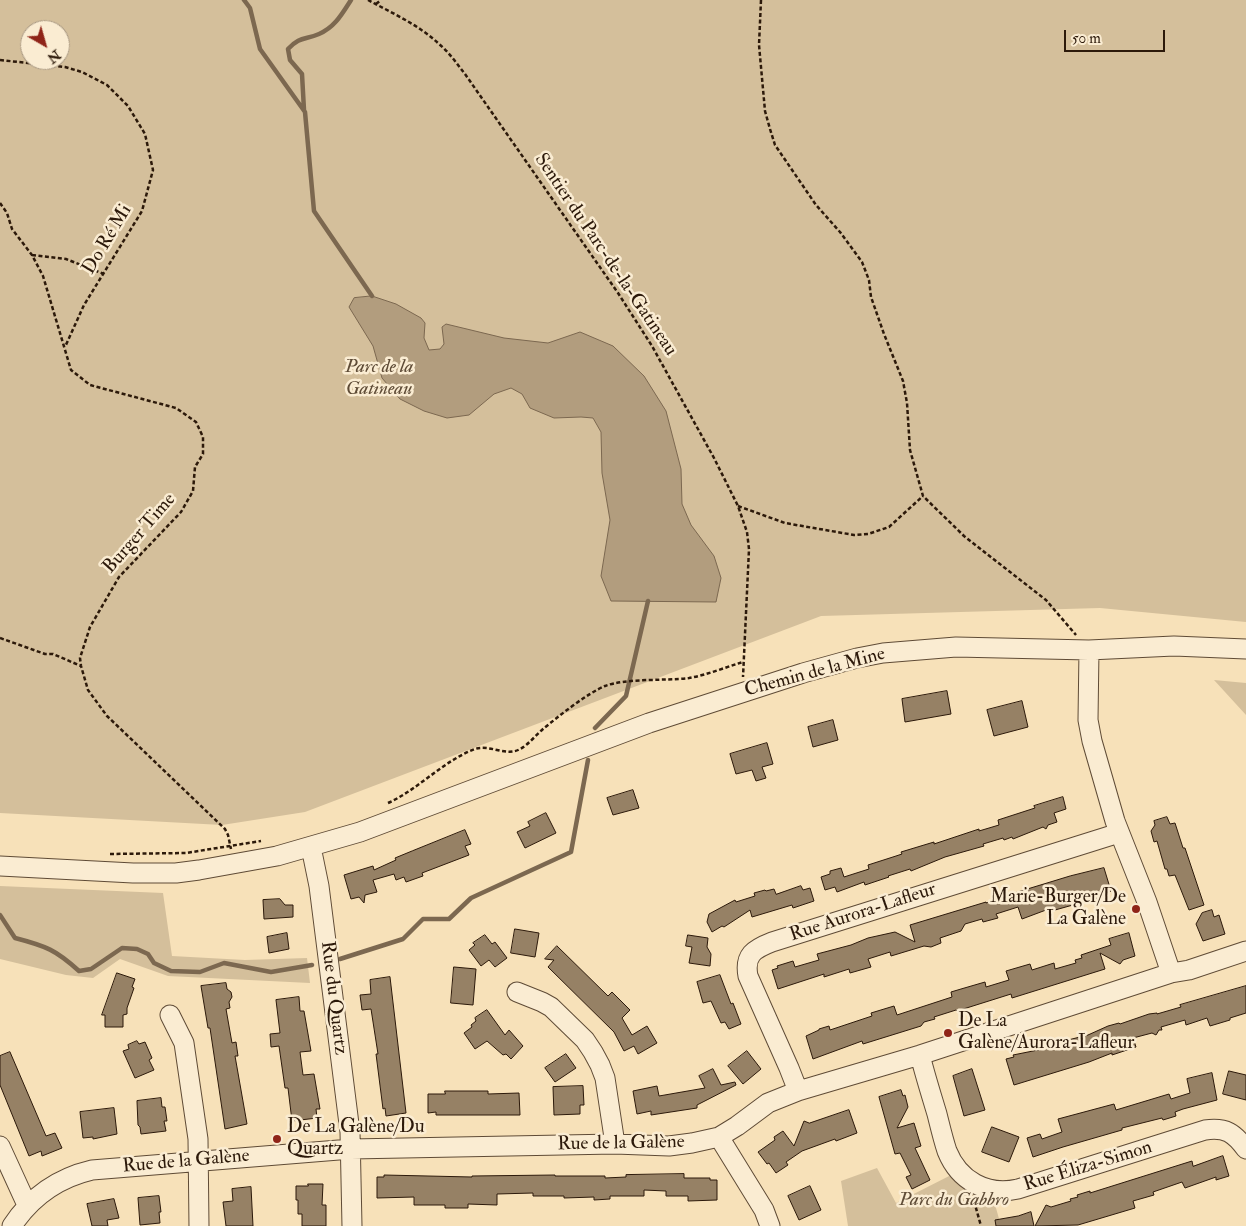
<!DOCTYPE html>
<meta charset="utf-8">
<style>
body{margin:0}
#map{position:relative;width:1246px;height:1226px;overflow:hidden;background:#f7e1b9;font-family:"IM FELL Double Pica",serif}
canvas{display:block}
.north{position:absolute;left:20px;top:20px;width:50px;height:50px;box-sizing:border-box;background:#faecd2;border:1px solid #a89882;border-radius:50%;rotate:142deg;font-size:14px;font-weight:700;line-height:20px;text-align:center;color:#2c190a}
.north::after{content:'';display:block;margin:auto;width:18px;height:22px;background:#8f2418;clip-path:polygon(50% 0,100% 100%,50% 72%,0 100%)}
.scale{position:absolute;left:1064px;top:30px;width:101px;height:22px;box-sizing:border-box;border:2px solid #2c190a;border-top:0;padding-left:6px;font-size:15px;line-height:18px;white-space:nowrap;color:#2c190a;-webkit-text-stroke:4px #faecd2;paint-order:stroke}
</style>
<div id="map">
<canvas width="1246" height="1226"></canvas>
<div class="north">N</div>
<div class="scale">50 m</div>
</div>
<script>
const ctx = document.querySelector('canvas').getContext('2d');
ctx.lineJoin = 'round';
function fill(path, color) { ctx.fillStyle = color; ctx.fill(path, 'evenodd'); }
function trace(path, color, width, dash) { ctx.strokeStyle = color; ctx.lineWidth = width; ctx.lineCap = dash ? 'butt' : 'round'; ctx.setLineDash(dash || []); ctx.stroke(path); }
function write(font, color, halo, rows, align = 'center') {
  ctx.font = font + ' "IM FELL Double Pica",serif'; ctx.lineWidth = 5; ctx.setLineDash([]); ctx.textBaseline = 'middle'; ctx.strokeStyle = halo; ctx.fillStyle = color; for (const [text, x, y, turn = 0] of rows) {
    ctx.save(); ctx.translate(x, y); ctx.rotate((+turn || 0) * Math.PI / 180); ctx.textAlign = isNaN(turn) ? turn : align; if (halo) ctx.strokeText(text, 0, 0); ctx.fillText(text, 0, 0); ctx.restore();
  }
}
fill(new Path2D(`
 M0,0H1246V622L1100,608L821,616L305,812L222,825L0,813ZM30,30H60V60H30Z
 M1214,680L1246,683V715Z
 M0,886L163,893L172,956L245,960L307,958L310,983L168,976L120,959L93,978L66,975L0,959Z
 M877,1168L896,1203L959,1171L991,1190L1001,1226H848L841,1181Z`), '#d4bf9b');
const water = new Path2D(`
 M372,296L396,304L421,318L425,323L424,338L429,350L440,349L444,344L442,327L446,324L504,338L548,343L580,332L613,346L644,376L666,411L681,469L682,504L691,525L714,556L721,578L716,602L611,601L601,576L610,520L602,473L601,432L593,418L581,417L554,418L530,408L522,394L511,388L494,394L469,415L447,418L424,411L400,399L382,378L373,346L349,307L354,298Z`);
fill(water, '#b29d7e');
trace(water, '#7c6850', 1);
trace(new Path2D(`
 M244,0L250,8L260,49L305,112L314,211L372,296
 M304,110L302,74L290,60L288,49C300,36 305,40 319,34C335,27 342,14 351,0
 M595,728L626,696L648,601
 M0,915L15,938C46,946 56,950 79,971L91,969L122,948L137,949L148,954L154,963L171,971L200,972L224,963L271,972L312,965
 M340,959L403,939L423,919H449L471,898L571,852L588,760`), '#7c6850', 4.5);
const building = new Path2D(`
 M947,691L951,714L905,722L902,699Z
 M1022,701L1028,727L994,736L987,710Z
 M833,720L838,740L813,747L808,727Z
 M767,743L773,764L762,767L766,778L756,781L752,770L736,774L730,754Z
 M633,790L639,808L613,815L607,798Z
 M1063,797L1066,809L1054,813L1057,822L1048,825L1046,829L1043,827L1013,839L1012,837L1004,840L1003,838L983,844L984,846L945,857L911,871L910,869L888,876L889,877L865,885L864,882L837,892L835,887L825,890L821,877L830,874V871L841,868L844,877L869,869L868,865L896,856L902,854L901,852L934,842V844L979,829V831L999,825L998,820L1035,808L1034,806Z
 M546,813L556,833L525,848L517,832L530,826L528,822Z
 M1167,817L1170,824L1175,823L1183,848H1185L1204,905L1189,910L1175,875L1169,876L1167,869H1165L1157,841L1154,842L1151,831L1155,825L1154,821Z
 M465,830L471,844L465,846L469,855L422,873L423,876L406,882L404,877L396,880L394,874L373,880L377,892L365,895L364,903L359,897L351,899L344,875L373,866L374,870L396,860L395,858L412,851Z
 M1104,868L1111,891L1104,893V894L1098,898L1055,910L1054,907L1022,919L1018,907L996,914L998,918L983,922L982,919L965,924L961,931L940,938L941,943L931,947L924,946L891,956L890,952L868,959L871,967L850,973L849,969L824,977V974L778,989L772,970L778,968L777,966L793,961L795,967L819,960L817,954L851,945L868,938L895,932L915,942L910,925L986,902V903L1011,894L1070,876Z
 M801,886L803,890L810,888L814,901L793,908L792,905L752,917L750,910L724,927L722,926L712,932L707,922L709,914L735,900L736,902L755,896L754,893L765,890L766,891L774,889L776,894Z
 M280,899L285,905H293V917L264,919L263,900Z
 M1212,910L1214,917L1219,915L1225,934L1203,941L1196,924L1202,913Z
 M515,929L539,933L535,957L511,953Z
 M287,933L289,949L269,953L267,937Z
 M1129,933L1135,956L1123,960L1120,964L1100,953L1105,969L1012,998L1011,994L957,1011L956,1010L934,1017L935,1019L924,1022L921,1026L863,1044L862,1041L813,1059L806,1036L819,1030V1029L829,1026L830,1030L872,1016L871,1013L894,1006L897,1015L952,997L951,992L961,989L985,982L986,987L1009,980L1006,971L1030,964L1032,970L1054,963L1055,969L1076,963L1075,960L1082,958L1081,955L1111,945L1109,939Z
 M485,935L492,944L495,942L507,958L495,967L489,960L481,966L469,950L475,945L473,943Z
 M688,935L708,938L707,947L711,954L710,966L689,963L692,947L686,946Z
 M557,946L608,996L612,992L630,1010L622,1018L632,1035L647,1026L657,1043L638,1054L634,1046L624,1051L614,1032L548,967L554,960L545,959Z
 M454,967L476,969L473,1005L451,1003Z
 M117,973L135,979L132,987L134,988L127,1008V1014L123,1015V1027H105V1015H102Z
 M720,975L731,1004L733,1003L741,1024L729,1029L725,1022L721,1023L711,1001L703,1003L697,982Z
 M390,977L406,1113L386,1116L385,1108L383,1109L376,1054H378L371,1009L362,1010L360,995L371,994L370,980Z
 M226,983L227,989L231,992L232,997L229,1002L230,1008L226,1009L232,1043L236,1042L238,1056H235L247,1124L225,1129L210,1028H208L201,986Z
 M1246,986V1013L1230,1018V1020L1210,1026L1207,1018L1186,1025L1185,1020L1161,1027L1162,1030H1159L1156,1035L1152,1033L1133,1038L1136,1047L1112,1055V1053L1089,1062L1014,1085L1006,1059L1014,1057L1013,1055L1048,1048L1068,1040L1088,1035L1108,1026L1119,1023L1120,1024L1149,1014L1157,1013V1014L1181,1007L1180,1005Z
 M299,997L300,1011H304L311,1051L300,1052L303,1075L314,1074L320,1109H316L317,1118L292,1121L288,1088H285L279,1046L271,1047L270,1034L280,1033L276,1000Z
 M487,1010L505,1035L509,1030L523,1046L511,1059L506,1054L503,1055L487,1041L475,1049L464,1033L472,1027L471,1025L476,1021L475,1018Z
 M137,1041L139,1044L145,1042L152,1058L149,1060L154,1070L135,1078L123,1051L129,1049L128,1045Z
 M747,1051L761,1069L743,1084L728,1066Z
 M10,1052L46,1136L55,1133L62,1148L42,1156L41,1151L29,1156L0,1085V1056Z
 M566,1054L576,1068L555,1082L545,1068Z
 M713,1069L721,1085L735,1082L736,1085L697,1105V1108L651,1115V1111L637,1114L633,1091L657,1086L659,1096L705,1088L699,1076Z
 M972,1069L985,1110L964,1116L953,1076Z
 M1229,1071L1246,1075V1100L1223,1094Z
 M1212,1073L1217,1100L1183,1109L1175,1112L1176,1116L1163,1120L1162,1118L1122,1128V1130L1063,1147L1033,1157L1027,1138L1040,1134L1042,1139L1062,1132L1058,1119L1114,1104L1116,1110L1169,1094L1171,1099L1190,1093L1187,1079Z
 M583,1086L584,1105H580V1114L554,1115L553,1087Z
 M901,1090L903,1096L905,1095L908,1107L897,1128L914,1123L921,1146L915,1148L930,1180L912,1189L906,1177L911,1175L900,1153L895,1154L879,1097Z
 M445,1091H488V1094L519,1093L520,1115H436V1112L428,1113V1094H445Z
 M161,1098L162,1107H165L167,1121H164L166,1131L141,1134L140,1127L138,1125L137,1101Z
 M114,1108L117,1134L93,1139V1137L83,1138L80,1112Z
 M849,1110L857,1133L836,1141L835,1139L802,1151L786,1162L788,1165L776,1173L769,1163L767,1164L758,1152L775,1140L774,1137L783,1131L794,1146L804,1121L809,1123Z
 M992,1127L1019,1137L1009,1162L982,1152Z
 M1223,1156L1229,1176L1216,1180V1177L1185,1188L1182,1182L1153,1192L1154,1195L1133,1201L1135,1208L1078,1225L1035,1226L1046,1205L1051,1207L1071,1201L1070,1199L1078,1197L1077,1195L1090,1191V1193L1192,1161L1193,1166Z
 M684,1174V1178H710V1180H717V1200L688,1201V1196H666V1191L644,1190V1196H610V1199L594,1200V1197L564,1198V1196H533V1193L497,1194V1205L468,1204V1208H445V1205H414V1197L377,1198V1177H384V1175L472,1177V1176L555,1175V1176H605V1178L626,1177V1175Z
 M308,1184H323L322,1205H326V1226H302V1214H298V1200H296V1186H308Z
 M810,1186L821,1210L799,1220L788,1196Z
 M251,1187L253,1226H226L223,1202L233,1201L232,1189Z
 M159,1196L161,1212H159L160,1223L140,1225L138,1198Z
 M114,1199L119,1218L107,1220L108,1226H92L87,1204Z
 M1031,1212L1034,1226H996L995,1220L1018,1216Z`);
fill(building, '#968165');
trace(building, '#2c190a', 1);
const minor = new Path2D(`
 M1089,650L1088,720L1092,741L1115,821L1147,902L1171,973
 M311,847L319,886L350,1132L352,1226
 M0,866L133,873H176L199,870L277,856L360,832L649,723L803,673L857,658L883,653L956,647L1089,650L1174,646L1246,649
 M517,992L542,1002L551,1007L585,1040L593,1052L600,1065L605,1078L615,1144
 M170,1015L184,1043L198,1139L199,1226
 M920,1055C925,1075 931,1094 937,1114C940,1126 943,1139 947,1151C959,1181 987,1196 1018,1189L1205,1130C1226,1127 1234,1133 1246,1149
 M798,1091L789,1068L748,976C744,955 754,949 772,942L1119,833
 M719,1137L764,1210L770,1226
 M0,1146L27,1205
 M12,1226C31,1197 58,1178 92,1170L351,1149L615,1144L669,1146L692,1143L719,1137L737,1126L768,1103L798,1091L920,1055L1171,973L1189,970L1246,951`);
trace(minor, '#5f4b36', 21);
trace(new Path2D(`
 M368,0C392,13 419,25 439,44C449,52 457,64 465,74L618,293L652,346L714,458L738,506L747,532L749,549L743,677
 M761,0L759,45L765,111L770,129L775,145L816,205L840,232L862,262L869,280L871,297L884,334L903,381L907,403L910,450L923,496L964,536L1046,600L1076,635
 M376,4L381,0
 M0,60L65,67L82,72L107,85L128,106L145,134L153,170L142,211L84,305L65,347
 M0,203L7,213L12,229L32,255L43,276L71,370L90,385L176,408L196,422L203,437V454L195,467L193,491L181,512L119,577L90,627L80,658L81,666L88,690L107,716L225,829L228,835L231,849
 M32,255L66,259L104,274
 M738,506L785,523L854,535L868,534L889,527L923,496
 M0,638L45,654H53L81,666
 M388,803C419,789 443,761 475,749C489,744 507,757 520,749C528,745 535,736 543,729C559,716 586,694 605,686C626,678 665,681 689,678C707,675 726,667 743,662
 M110,854L186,853L261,841
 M974,1201L981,1226`), '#2c190a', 2.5, [4, 2.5]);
trace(minor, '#faecd2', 19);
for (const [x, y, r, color] of [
 [1136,909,5,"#8f2418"],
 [948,1033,5,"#8f2418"],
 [277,1139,5,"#8f2418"]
]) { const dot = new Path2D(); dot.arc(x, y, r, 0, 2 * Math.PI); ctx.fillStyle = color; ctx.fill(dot); trace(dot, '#faecd2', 2); }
write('19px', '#2c190a', '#faecd2', [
 ["Do Ré Mi",108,240,-59],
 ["Sentier du Parc-de-la-Gatineau",605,255,56],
 ["Burger Time",140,534,-49],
 ["Chemin de la Mine",815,673,-15],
 ["Rue Aurora-Lafleur",863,913,-18],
 ["Rue du Quartz",333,998,83],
 ["Rue de la Galène",621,1144,-1],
 ["Rue de la Galène",186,1162,-5],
 ["Rue Éliza-Simon",1088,1167,-17]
]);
write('italic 19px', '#5e4b36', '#faecd2', [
 ["Parc de la",379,368],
 ["Gatineau",379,390],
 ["Parc du Gabbro",954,1201]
]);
write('19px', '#2c190a', '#faecd2', [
 ["Marie-Burger/De",1126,898,"right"],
 ["La Galène",1126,920,"right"],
 ["De La",958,1022],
 ["Galène/Aurora-Lafleur",958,1044],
 ["De La Galène/Du",287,1128],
 ["Quartz",287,1150]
], 'left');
</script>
